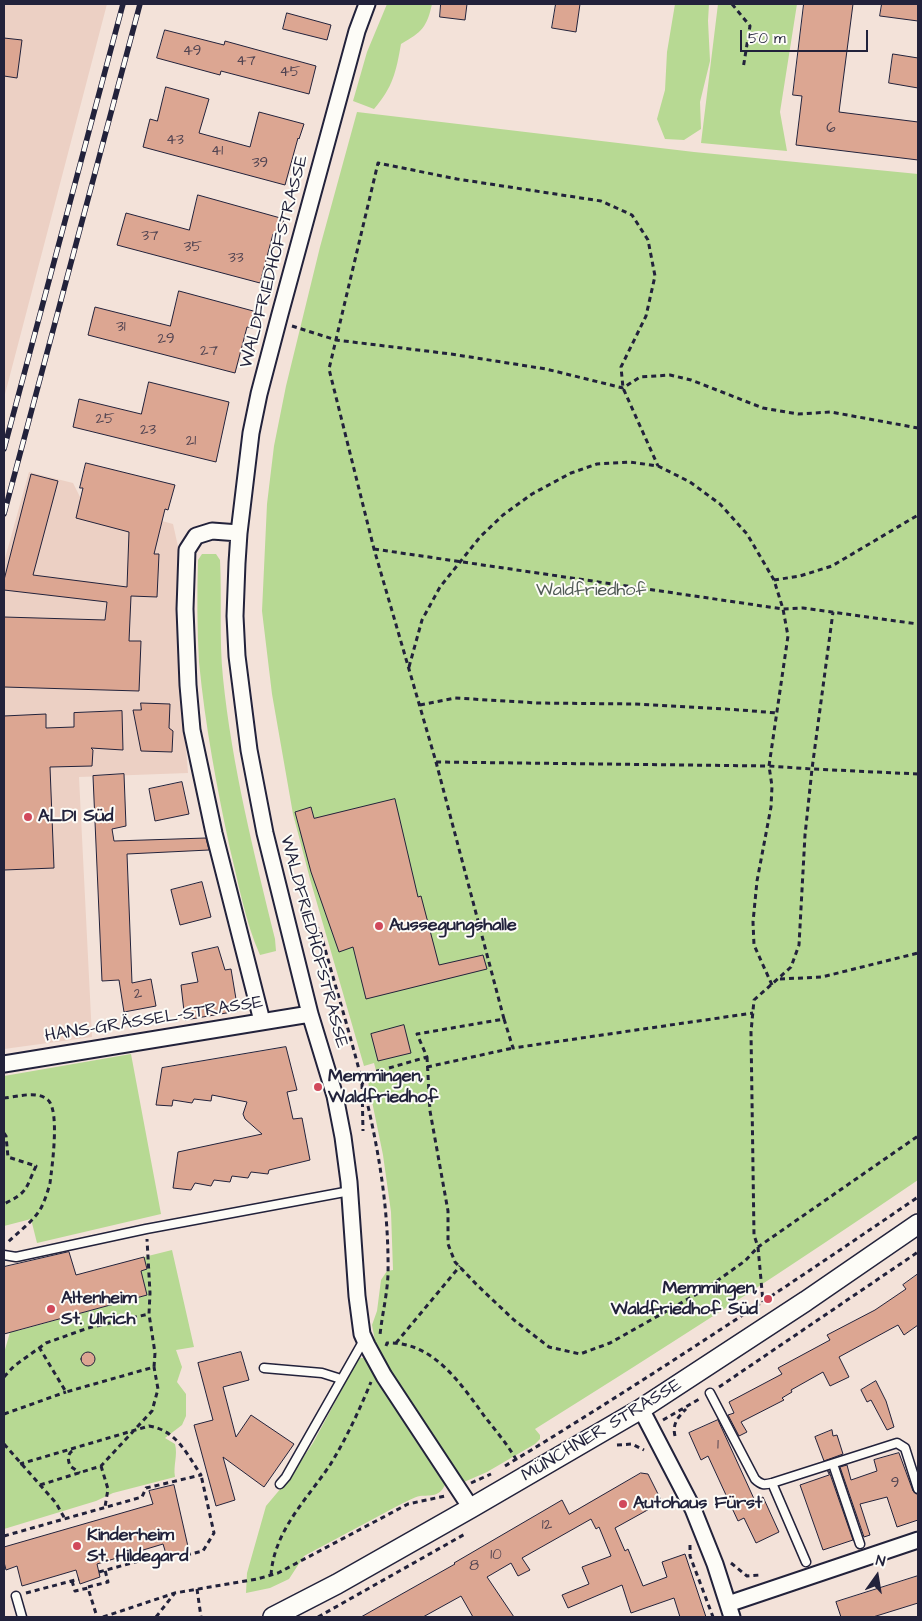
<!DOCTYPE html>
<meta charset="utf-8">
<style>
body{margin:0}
#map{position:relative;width:922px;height:1621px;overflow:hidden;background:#f3e2d9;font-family:"Architects Daughter",sans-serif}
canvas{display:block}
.frame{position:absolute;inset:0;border:5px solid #22223b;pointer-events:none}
.north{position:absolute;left:852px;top:1551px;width:50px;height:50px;-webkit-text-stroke:4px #fdfcf7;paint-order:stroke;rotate:13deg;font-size:14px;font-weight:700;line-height:20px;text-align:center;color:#22223b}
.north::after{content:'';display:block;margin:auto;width:18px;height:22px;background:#22223b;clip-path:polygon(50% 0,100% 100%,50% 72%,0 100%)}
.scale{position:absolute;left:740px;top:30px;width:128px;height:22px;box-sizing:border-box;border:2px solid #22223b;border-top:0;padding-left:6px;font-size:15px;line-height:18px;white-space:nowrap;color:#22223b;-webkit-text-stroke:4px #fdfcf7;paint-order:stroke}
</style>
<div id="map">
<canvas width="922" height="1621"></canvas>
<div class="frame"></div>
<div class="north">N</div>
<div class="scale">50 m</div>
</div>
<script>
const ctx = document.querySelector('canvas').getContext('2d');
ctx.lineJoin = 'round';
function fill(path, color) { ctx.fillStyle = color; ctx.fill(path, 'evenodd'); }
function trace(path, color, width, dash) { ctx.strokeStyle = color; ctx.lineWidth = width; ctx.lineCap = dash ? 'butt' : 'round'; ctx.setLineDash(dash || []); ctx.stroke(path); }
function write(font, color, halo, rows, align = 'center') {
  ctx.font = font + ' "Architects Daughter",sans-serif'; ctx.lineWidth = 4; ctx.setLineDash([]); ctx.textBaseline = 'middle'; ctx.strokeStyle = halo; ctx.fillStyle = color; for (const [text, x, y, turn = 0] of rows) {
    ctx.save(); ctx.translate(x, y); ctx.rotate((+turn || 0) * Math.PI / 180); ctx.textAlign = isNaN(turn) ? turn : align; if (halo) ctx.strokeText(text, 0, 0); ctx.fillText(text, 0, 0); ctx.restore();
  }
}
fill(new Path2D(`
 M4,4H107L4,398Z
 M29,472L73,483L81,499L173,524L179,551L177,639L188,773L79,777L92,1037L4,1049V562Z`), '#ecd0c4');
fill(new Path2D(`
 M387,4H432C427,27 422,32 401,44C396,72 393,87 374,109L353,101L367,52Z
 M675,4H709L708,21L710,61L700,102L701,129L684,140L665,139L657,119L665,90L667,52Z
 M718,4H797L780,112L787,151L701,143Z
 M357,112L694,152L918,174V1180C792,1266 665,1348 535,1429L540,1435V1439L535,1444L487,1472L464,1482L398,1384L376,1346L372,1325L377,1311L381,1280L387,1271L393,1270L391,1212L383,1155L368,1082L378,1078L374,1063L364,1066L310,879L293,814L272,694L262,611L267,504L274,446L286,386L320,247Z
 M202,554H216L220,560C222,599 219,638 223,678C232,766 254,853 275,939L276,951L260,955C245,921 239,885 230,849C217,788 205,725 199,662C197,628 197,594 198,560Z
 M131,1054L161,1214L37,1243L31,1219L4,1226V1076Z
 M172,1250L194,1347L176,1350L182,1367L177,1382L186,1394V1416L182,1425L165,1438L175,1444C178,1456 173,1465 175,1477L113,1493L96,1501L4,1529V1353L13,1322L17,1331L147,1295L141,1271L147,1269L144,1257Z
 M360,1358H365L406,1426L445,1485C439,1497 431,1495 420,1496C414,1497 408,1501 403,1503L304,1556L289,1579L270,1588L246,1593L247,1573L266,1506L287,1481L313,1443L341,1391L355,1362Z`), '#b7d993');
const building = new Path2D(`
 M441,4H467L465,20L440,17Z
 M556,4H580L576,32L552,28Z
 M804,4H853L839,112L918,122V160L796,145L802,96L793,95Z
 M882,4H918V21L880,16Z
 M287,13L331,25L327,40L283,29Z
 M165,30L224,45L225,41L316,66L309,94L221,71L220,75L157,58Z
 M4,38L22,40L17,78L4,76Z
 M893,54L918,58V88L889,83Z
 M166,87L209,99L199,133L250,147L259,112L304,124L299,139L298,138L285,185L143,147L150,119L157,121Z
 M198,195L284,219L279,236L273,234L260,283L117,245L126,213L189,230Z
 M179,291L257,312L253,328L247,327L235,373L88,335L95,307L170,326Z
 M149,382L229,402L216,462L73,427L79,399L141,414Z
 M86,463L175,485L168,510L165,509L154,554H159L157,597L131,596L129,641H141L139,691L4,687V617L105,620L107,602L4,590V580L31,474L58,481L33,575L127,587L129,532L76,518L83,488H80Z
 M141,703L170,704L169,728L173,731L172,752L141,751L133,710H141Z
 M122,711L123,750L91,748L93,750L92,766L50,767L54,868L4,870V716L46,714V728L74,727V713Z
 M124,774L126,826L112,829L114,841L206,838L209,850L127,854L132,983L151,979L156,1006L124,1012L119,980L102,981L93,776Z
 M182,782L189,814L155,821L149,789Z
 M395,799L418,897L421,896L439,965L483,955L487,969L366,999L353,947L339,952L311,872L295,812L311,807L314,818Z
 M202,882L211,917L180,925L171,890Z
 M218,947L225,970L231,969L238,1011L185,1020L181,985L198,982L192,953Z
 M404,1025L411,1053L378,1061L371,1034Z
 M286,1047L297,1090L287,1092L293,1119L302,1118L310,1160L269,1170L268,1174L251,1172L248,1178L232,1176L230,1182L214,1180L211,1186L195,1183L191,1190L173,1188L178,1152L262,1134L245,1119L243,1114L247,1102L212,1095L211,1101L194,1099L192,1103L173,1100L172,1106L156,1105L162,1068Z
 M69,1252L76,1275L144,1257L147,1269L141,1271L147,1295L4,1334V1267Z
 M918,1274V1325L904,1335L898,1325L839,1357L849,1377L830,1386L823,1372L791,1390L792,1392L782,1398L784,1400L741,1422L747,1432L739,1436L728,1415L734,1413L729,1402L782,1374L778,1368L830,1340L827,1335L875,1310L906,1289L903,1285Z
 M81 1359a7 7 0 1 1 14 0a7 7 0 1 1-14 0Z
 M241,1352L249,1380L223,1387L236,1437L251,1415L294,1444L264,1487L223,1457L235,1500L216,1506L194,1425L213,1420L198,1363Z
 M876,1381L886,1401L894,1427L887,1430L871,1400L867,1402L861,1390Z
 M718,1420L755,1501L763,1497L779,1532L756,1543L744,1518L738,1521L708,1456L701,1460L689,1433Z
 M832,1430L833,1436L837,1435L843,1454L824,1461L815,1437Z
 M899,1453L913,1491L918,1494V1520L897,1527L887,1497L860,1504L870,1535L864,1537L840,1467L847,1465L851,1480L877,1471L874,1460Z
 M828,1471H829L853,1540L823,1550L800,1485L829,1475Z
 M641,1473L648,1474L662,1502L615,1528L625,1551L628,1549L643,1586L667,1577L662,1562L685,1554L706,1617H680L674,1598L631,1613L622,1585L568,1608L562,1595L589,1584L582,1567L611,1556L599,1527L596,1529L591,1519L522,1558L530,1570L518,1576L511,1563L487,1577L514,1617H473L461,1596L423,1617H361L455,1564L454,1563L562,1500L569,1514Z
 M174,1485L189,1551L167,1557L163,1544L97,1564L100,1577L80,1584L76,1570L22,1586L17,1566L6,1570L4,1562V1547L153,1504L149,1491Z
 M918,1576V1603L873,1617H841L836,1602Z`);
fill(building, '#dca692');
trace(building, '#22223b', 1);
const service = new Path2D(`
 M4,1255L16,1257L146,1229L350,1191
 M264,1368L322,1373L341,1379
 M710,1393L755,1479C761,1485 764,1485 772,1483L897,1443L905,1448L918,1489
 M833,1464L860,1544
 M772,1483L806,1562
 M280,1484L286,1477L364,1340
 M16,1596L22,1617`);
const minor = new Path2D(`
 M367,4L357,31L280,314L259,394L251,433L239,533L237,563L235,616L237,656L249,750L265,833L310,1014L335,1096L343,1137L349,1182L357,1296L362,1334L367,1345L384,1376L471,1508
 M239,533L212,531L196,536L187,550L185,609L188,685L192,730L214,833L262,1021
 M4,1064L310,1014
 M641,1409L693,1509L715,1564L732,1617
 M728,1604L918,1540`);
const tertiary = new Path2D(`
 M273,1617L337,1584L471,1508L641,1409L806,1301L918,1224`);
trace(service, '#22223b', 11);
trace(minor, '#22223b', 19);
trace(tertiary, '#22223b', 22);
trace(new Path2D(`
 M732,4L750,26L743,69
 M292,326L336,340L451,354L546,369L623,388L640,377L670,375L691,380L763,408L798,414L831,412L918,428
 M374,549L783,609L803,608L918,624
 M774,580L800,576L832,566L918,515
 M409,667L422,620L440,587L480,537L503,515L532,494L571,473L597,464L630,462L658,466L690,482L720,504L747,534L774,580L783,609L788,636L769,766L436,762
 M420,705L455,698L538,703L635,704L741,710L777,713
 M918,774L812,769L805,835L799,945L791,967L754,1000L751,1032L754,1235L758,1247L918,1136
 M302,913C307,921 315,924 320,931C352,1047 390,1153 388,1275C387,1296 382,1315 380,1335
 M780,979L822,977L918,953
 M772,985L754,945L753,922L757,881L771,807L772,786L769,766L812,769L833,612
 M504,1019L513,1048L753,1013
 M427,1057L430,1111L448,1211V1244L455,1262L477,1285L514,1320L549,1347L580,1354L610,1343L704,1290L745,1261L758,1247L763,1302
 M427,1067L513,1048
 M389,1068L427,1057L417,1034L504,1019L436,762L374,549L329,369L378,163L457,179L601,201L632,215L648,240L655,276L646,316L621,367L623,388L658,466
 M362,1077L361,1075L381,1070
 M362,1084L363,1131
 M4,1098C17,1097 37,1090 48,1100C60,1111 52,1167 50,1183C48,1191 45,1200 41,1208C33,1222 18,1232 6,1244
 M4,1133L6,1136L8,1157L36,1166C25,1190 28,1192 4,1204
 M396,1343L460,1266
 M386,1346L387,1343C433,1341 461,1384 485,1417C496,1431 508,1445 517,1461
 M39,1347L66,1392L154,1367L155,1353L149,1314L150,1293L147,1239
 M4,1377L14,1366L46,1343L88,1328L149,1314
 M719,1387L918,1252
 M4,1414L66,1392
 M663,1420L701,1398
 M675,1436C672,1424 678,1417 686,1409
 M4,1444L56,1503L65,1519
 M617,1445L632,1444L644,1450
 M72,1451C67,1455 68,1460 70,1466L80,1473
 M101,1466L108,1489L105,1507
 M505,1466C645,1381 782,1290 918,1197
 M471,1483L491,1474
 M40,1485L101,1466L152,1411L158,1389L154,1367
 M4,1536L142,1497L146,1488L201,1475C187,1454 176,1430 149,1426L20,1464
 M690,1545V1556L713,1617
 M731,1563L747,1576L760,1575
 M99,1572L150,1558L161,1561L203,1551L214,1533L201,1475
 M271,1575C274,1531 307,1499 330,1465C346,1439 359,1411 371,1382
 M72,1581L75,1591L88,1588L97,1617
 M88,1587L108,1582L105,1570
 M197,1589L201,1617
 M26,1593L79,1579
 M103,1617L175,1593L257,1579L278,1573L408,1504L445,1496
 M156,1617L174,1594
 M318,1617L465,1534`), '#22223b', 3, [5, 4]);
trace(service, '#fdfcf7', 8);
trace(minor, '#fdfcf7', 15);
trace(tertiary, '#fdfcf7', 19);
const rail = new Path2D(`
 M4,449L123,4
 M4,514L140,4`);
trace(rail, '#22223b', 5.5);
trace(rail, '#fdfcf7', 4, [11]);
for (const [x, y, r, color] of [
 [28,817,5,"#d1495b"],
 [379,926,5,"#d1495b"],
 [318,1087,5,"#d1495b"],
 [768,1299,5,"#d1495b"],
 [51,1309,5,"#d1495b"],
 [623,1504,5,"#d1495b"],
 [77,1546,5,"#d1495b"]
]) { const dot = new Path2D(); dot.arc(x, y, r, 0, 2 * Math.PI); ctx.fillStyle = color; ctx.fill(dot); trace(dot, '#fdfcf7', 2); }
write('15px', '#504351', null, [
 ["49",192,52],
 ["47",246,62],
 ["45",290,73],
 ["6",831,129],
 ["43",175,141],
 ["41",217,152],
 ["39",260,164],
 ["37",150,237],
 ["35",193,248],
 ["33",236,259],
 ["31",121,328],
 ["29",166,340],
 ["27",209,352],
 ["25",105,420],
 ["23",148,431],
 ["21",191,442],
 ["2",138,995],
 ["1",718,1446],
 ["9",895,1484],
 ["12",547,1526],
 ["10",496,1556],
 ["8",474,1567]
]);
write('18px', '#22223b', '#fdfcf7', [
 ["WALDFRIEDHOFSTRASSE",275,262,-75],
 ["WALDFRIEDHOFSTRASSE",313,942,75],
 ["HANS-GRÄSSEL-STRASSE",154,1020,-9],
 ["MÜNCHNER STRASSE",602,1431,-31]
]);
write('18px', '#4f5955', '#fdfcf7', [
 ["Waldfriedhof",591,591]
]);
write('bold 18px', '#22223b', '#fdfcf7', [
 ["ALDI Süd",38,817],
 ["Aussegungshalle",389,926],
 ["Memmingen,",328,1077],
 ["Waldfriedhof",328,1098],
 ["Memmingen,",758,1289,"right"],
 ["Waldfriedhof Süd",758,1310,"right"],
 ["Altenheim",61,1299],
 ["St. Ulrich",61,1320],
 ["Autohaus Fürst",633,1504],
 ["Kinderheim",87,1536],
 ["St. Hildegard",87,1557]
], 'left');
</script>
